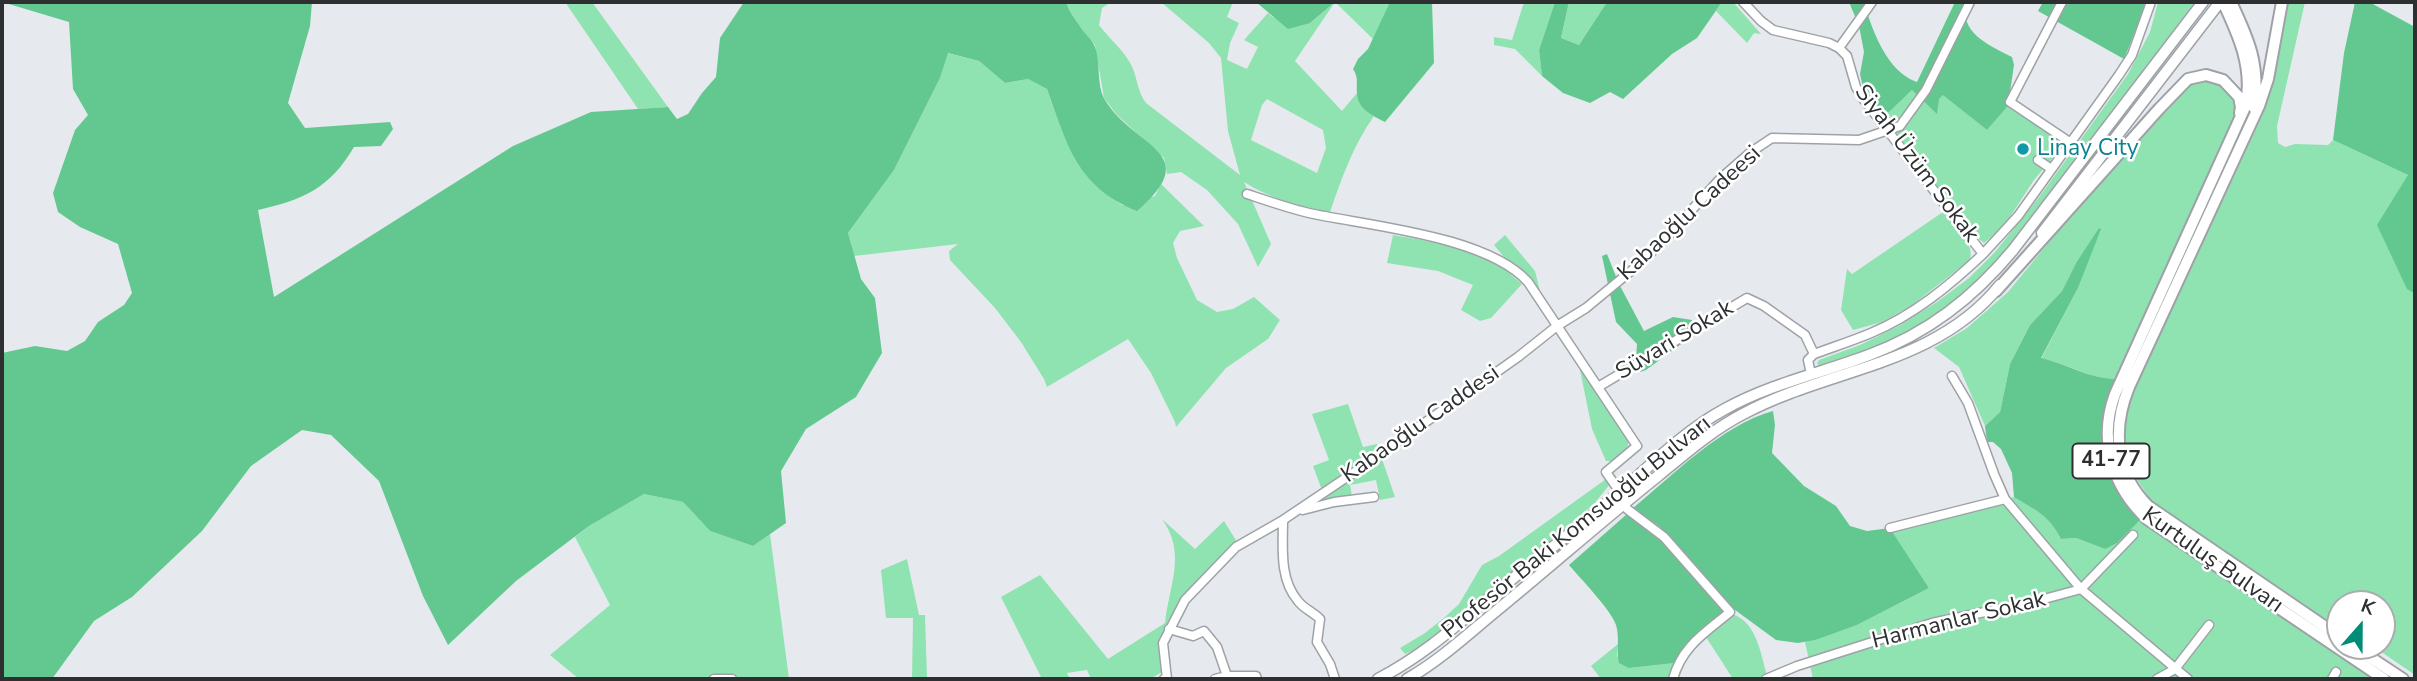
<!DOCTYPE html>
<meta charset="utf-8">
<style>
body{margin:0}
#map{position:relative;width:2417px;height:681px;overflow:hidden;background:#e6eaef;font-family:"Nunito Sans",sans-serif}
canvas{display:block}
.frame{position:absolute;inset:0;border:4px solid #2e2f31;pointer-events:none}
.north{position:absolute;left:2326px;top:590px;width:70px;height:70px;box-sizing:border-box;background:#fff;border:2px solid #abacad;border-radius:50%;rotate:21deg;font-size:19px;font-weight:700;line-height:28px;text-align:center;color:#2e2f31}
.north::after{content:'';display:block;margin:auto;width:24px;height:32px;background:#008c75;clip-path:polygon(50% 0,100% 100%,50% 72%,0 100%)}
</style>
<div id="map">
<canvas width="2417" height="681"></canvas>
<div class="frame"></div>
<div class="north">K</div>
</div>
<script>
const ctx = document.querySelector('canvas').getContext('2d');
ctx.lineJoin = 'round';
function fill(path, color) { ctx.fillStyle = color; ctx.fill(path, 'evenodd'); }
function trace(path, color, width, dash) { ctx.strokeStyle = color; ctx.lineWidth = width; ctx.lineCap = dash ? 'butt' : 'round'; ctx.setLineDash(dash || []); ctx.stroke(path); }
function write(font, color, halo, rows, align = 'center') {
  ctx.font = font + ' "Nunito Sans",sans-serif'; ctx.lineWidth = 5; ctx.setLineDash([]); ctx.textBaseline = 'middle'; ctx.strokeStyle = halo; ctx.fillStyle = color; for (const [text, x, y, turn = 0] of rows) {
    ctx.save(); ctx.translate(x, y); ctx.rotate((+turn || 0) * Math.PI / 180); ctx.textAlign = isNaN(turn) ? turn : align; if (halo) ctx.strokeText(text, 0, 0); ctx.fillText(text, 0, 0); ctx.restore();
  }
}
fill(new Path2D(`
 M565,2H592L668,107L638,109Z
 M1065,2H1111L1102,8L1099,25C1108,37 1121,48 1129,61C1138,75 1136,90 1146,103L1240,175L1228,131L1221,58L1209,43L1161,2H1233L1227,17L1239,23L1230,43L1227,60L1247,69L1258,47L1244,40L1268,13L1273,17L1310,23L1335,2H1391L1373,39L1335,2L1295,61L1342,111L1357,93C1360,104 1364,111 1374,116C1353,146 1342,177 1330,212C1299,206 1271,199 1244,182L1271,244L1258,267L1238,224L1207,190L1181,172L1167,174L1164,158L1117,115L1104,98L1095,45L1078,25ZM1267,99L1323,130L1326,148L1317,173L1251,140L1262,105Z
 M1524,2H1555L1539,50L1542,76L1515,49L1494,45V37L1512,40Z
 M1569,2H1607L1579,45L1561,38Z
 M1722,2H1733L1761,34L1754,33L1747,43L1716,11Z
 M2158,2H2195L2016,242L1979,283L1920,328L1860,355L1819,366L1817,363L1819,360L1860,345L1899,326L1937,302L1969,278L1995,252L2037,200L2128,74L2150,32Z
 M2287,2H2305L2277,126L2278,143L2285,147L2295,144L2328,145L2333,140L2408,175L2415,292V675L2377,649L2368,646H2382V604H2340V631L2151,501L2130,468L2125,448L2124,427L2131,398L2262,116L2271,91Z
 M947,53L979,61L1005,83L1028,79L1047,89C1064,138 1076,177 1122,205L1155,196L1161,184L1204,226L1180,231L1173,243L1177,258L1197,300L1217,312L1233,309L1254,297L1280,320L1268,339L1226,368L1176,427L1175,422L1151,373L1128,339L1047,387L1044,379L1021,342L995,308L950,260L949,251L958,244L854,256L848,233L894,170L940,78Z
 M2207,79L2218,81L2235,96L2237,109L2234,123L2117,379C2090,379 2067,363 2041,359L2078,288L2100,228L2076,263L2062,291L2030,325L2010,364L2000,412L1985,426L1959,367L1934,348L1967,328L2008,292L2054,236L2187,88L2197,81Z
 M1912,90L1939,99L1943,94L1987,130L2008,106L2065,143L2034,180L2004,226L1984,243L1975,236L1884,117Z
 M1943,212C1954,225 1975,242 1970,260L1912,305L1882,322L1853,330L1841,310L1847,269L1852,274Z
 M1393,235C1429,241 1469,248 1501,266C1508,271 1515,279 1522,284L1491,318L1480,321L1461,310L1473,285L1438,271L1387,263Z
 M1505,235L1535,271L1540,291L1516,264L1504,257L1494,245Z
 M1580,370H1582L1628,438V448L1612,461H1606L1592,429Z
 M1348,404L1363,447L1377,444L1395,497L1380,500L1376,480L1350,485L1352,496L1326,501L1313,466L1329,460L1312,414Z
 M1606,479L1610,484L1594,504L1423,647L1405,654L1400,648L1425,633L1445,617L1459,604L1482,565L1499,556Z
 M644,494L683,502L710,531L753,546L770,534L789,679H579L550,655L610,605L575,537L589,526Z
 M2014,497C2036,511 2048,514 2061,539L2076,538L2105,549L2141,519L2375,679H1813L1805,642L1857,625L1929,588L1890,528Z
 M1162,519L1195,549L1224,521L1237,542L1168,627L1162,672L1150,679H1091L1087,670L1067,673L1070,679H1042L1001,597L1040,575L1108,659L1165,623C1169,585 1187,554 1162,519Z
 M907,559L919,615H925L927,679H912L913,618H886L881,570Z
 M1732,614C1758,622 1761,657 1768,679H1733L1706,637Z
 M1618,644L1617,656L1629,668L1675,663L1670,679H1601L1591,666Z`), '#8fe3b1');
fill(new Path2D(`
 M2,2H312L310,26L288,103L305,128L390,122L393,129L381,146L354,147C330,188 303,200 258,210L274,297L513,146L591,112L668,107L677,119L688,114L702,93L716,77L720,38L744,2H1066C1068,9 1074,18 1079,25C1083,32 1092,39 1095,47C1101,63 1096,85 1105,100C1134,148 1206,152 1137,211C1077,187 1067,145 1047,89L1028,79L1005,83L979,61L948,53L940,78L894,170L848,233L861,279L875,298L882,353L856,397L806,429L781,471L786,523L753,546L710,531L683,502L644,494L589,526L516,581L448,645L423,596L379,481L331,435L302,430L251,466L202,531L132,597L94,621L52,679H2V353L35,346L67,351L85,341L98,322L124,305L132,293L118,244L80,227L58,212L53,193L75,130L88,115L73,89L69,22Z
 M1256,2H1335L1310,23L1288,29Z
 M1390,2H1432L1434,63L1385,122C1372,115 1358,110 1357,93C1356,83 1359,78 1353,69L1358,59L1368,49Z
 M1555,2H1569L1561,38L1579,45L1607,2H1722L1697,38L1672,54L1623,99L1610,92L1590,103L1563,93L1542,76L1539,50Z
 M1849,2H1864C1872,30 1887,72 1917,82L1955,2H1968C1956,32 1991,46 2012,57L2014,65L2008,106L1987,130L1943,95L1939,99L1937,114L1912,90L1884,117L1863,88L1860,74L1864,52L1859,26Z
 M2043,2H2145L2141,17L2124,59L2038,11Z
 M2355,2H2369L2415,27L2414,293L2407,289L2377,225L2408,175L2333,140L2344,53Z
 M2099,228L2101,229L2078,288L2041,358C2067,364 2090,379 2117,379L2105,447L2141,519L2117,543L2105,549L2076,538L2061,539C2048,514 2036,511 2014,497L2012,473L2001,449L1993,442H1987L1985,426L2000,412L2010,364L2030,325L2062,291L2076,263Z
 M1607,254L1619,284L1644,331L1673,317L1692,320V336L1646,370L1640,372L1636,360L1637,344L1616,322L1602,256Z
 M1773,411L1775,425L1772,453L1804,486L1836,506L1850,526L1867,531L1890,528L1929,588L1857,625L1815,640L1798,643L1776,640L1731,607L1660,527L1633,508C1673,475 1722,425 1773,411Z
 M1627,514L1654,532L1717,602L1723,611L1720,616L1690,640L1675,663L1629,668L1619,663C1616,651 1620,638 1616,625C1612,611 1580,578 1569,565Z`), '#63c88f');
const minor = new Path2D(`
 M1743,2L1761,21L1773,30L1829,43L1839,48L1847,56L1856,87L1864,100L1983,254C1949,286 1914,315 1871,333C1852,341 1833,347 1814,354L1808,360L1811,374
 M2062,2L2010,102L2071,143
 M1839,48L1872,2
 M2038,160L2050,168
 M1247,194C1268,201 1288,208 1309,213C1369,226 1487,236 1528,282L1637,446L1606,472L1620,492L1627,509L1664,537L1730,612C1705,633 1682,646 1673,679
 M1983,254L2018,216L2119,75L2132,55L2151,2
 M1952,376L1968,403L1994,474L2005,499L2081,589L2188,679
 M1598,387L1747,298L1764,306L1805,335L1814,354
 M1303,510L1334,502L1374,497
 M1890,528L2005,499
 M1169,629L1193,636L1204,631L1217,647L1227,676
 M714,679H732
 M1164,679H1167L1163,643L1185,600L1236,547L1285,519
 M1215,679L1227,676H1256L1257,679
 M1335,679L1330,664L1317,642L1320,619C1313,612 1304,609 1298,601C1279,579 1283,547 1283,520L1359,469L1518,357L1557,326L1586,308L1637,266L1667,237L1720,179L1751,152L1772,138L1859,140L1900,126L1926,90L1970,2
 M1766,679L1797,666L1932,623L2033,602L2081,589L2133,535
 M2157,679L2175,669L2209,625
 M2332,679L2336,672`);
const major = new Path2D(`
 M2042,233L2220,2
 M1378,679C1426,654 1460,622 1501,588C1541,556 1582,525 1621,491C1654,462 1686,430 1725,409C1770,384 1821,373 1869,355C1928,333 1973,298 2013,250L2203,2
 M1407,679C1439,661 1467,635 1495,612C1550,567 1603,520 1658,476C1685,454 1712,430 1743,414C1829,368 1935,366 2000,285`);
const highway = new Path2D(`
 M2223,2C2239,36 2253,67 2246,105L2115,394C2098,440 2112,486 2147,519L2384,679
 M2231,2C2249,40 2260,65 2254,108
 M2282,2L2268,79L2259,106L2129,387C2112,428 2115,473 2148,506L2340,637
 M1996,291L2159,109L2188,79L2206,75L2223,80L2239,97L2241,107L2240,113
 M2353,646L2403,679`);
trace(minor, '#9ea2a7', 11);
trace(major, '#9ea2a7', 13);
trace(highway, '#9ea2a7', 14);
trace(minor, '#fff', 8);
trace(major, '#fff', 10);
trace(highway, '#fff', 10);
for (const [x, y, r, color] of [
 [2023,149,7,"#0f9aa8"]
]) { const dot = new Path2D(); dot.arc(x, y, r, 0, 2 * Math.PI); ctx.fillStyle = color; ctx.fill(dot); trace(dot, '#fff', 2.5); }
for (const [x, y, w] of [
 [2111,461,77]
]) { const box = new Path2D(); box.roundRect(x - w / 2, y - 17.5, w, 35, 5); ctx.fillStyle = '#fff'; ctx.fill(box); trace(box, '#2e2f31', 2); }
write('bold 21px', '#2e2f31', null, [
 ["41-77",2111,461]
]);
write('23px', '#0d838f', '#fff', [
 ["Linay City",2037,149]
], 'left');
write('23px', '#2e2f31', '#fff', [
 ["Siyah Üzüm Sokak",1916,164,53],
 ["Kabaoğlu Cadeesi",1690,214,-43],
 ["Süvari Sokak",1675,341,-31],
 ["Kabaoğlu Caddesi",1421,425,-35],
 ["Profesör Baki Komsuoğlu Bulvarı",1577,528,-39],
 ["Kurtuluş Bulvarı",2212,561,35],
 ["Harmanlar Sokak",1959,621,-14]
]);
</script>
